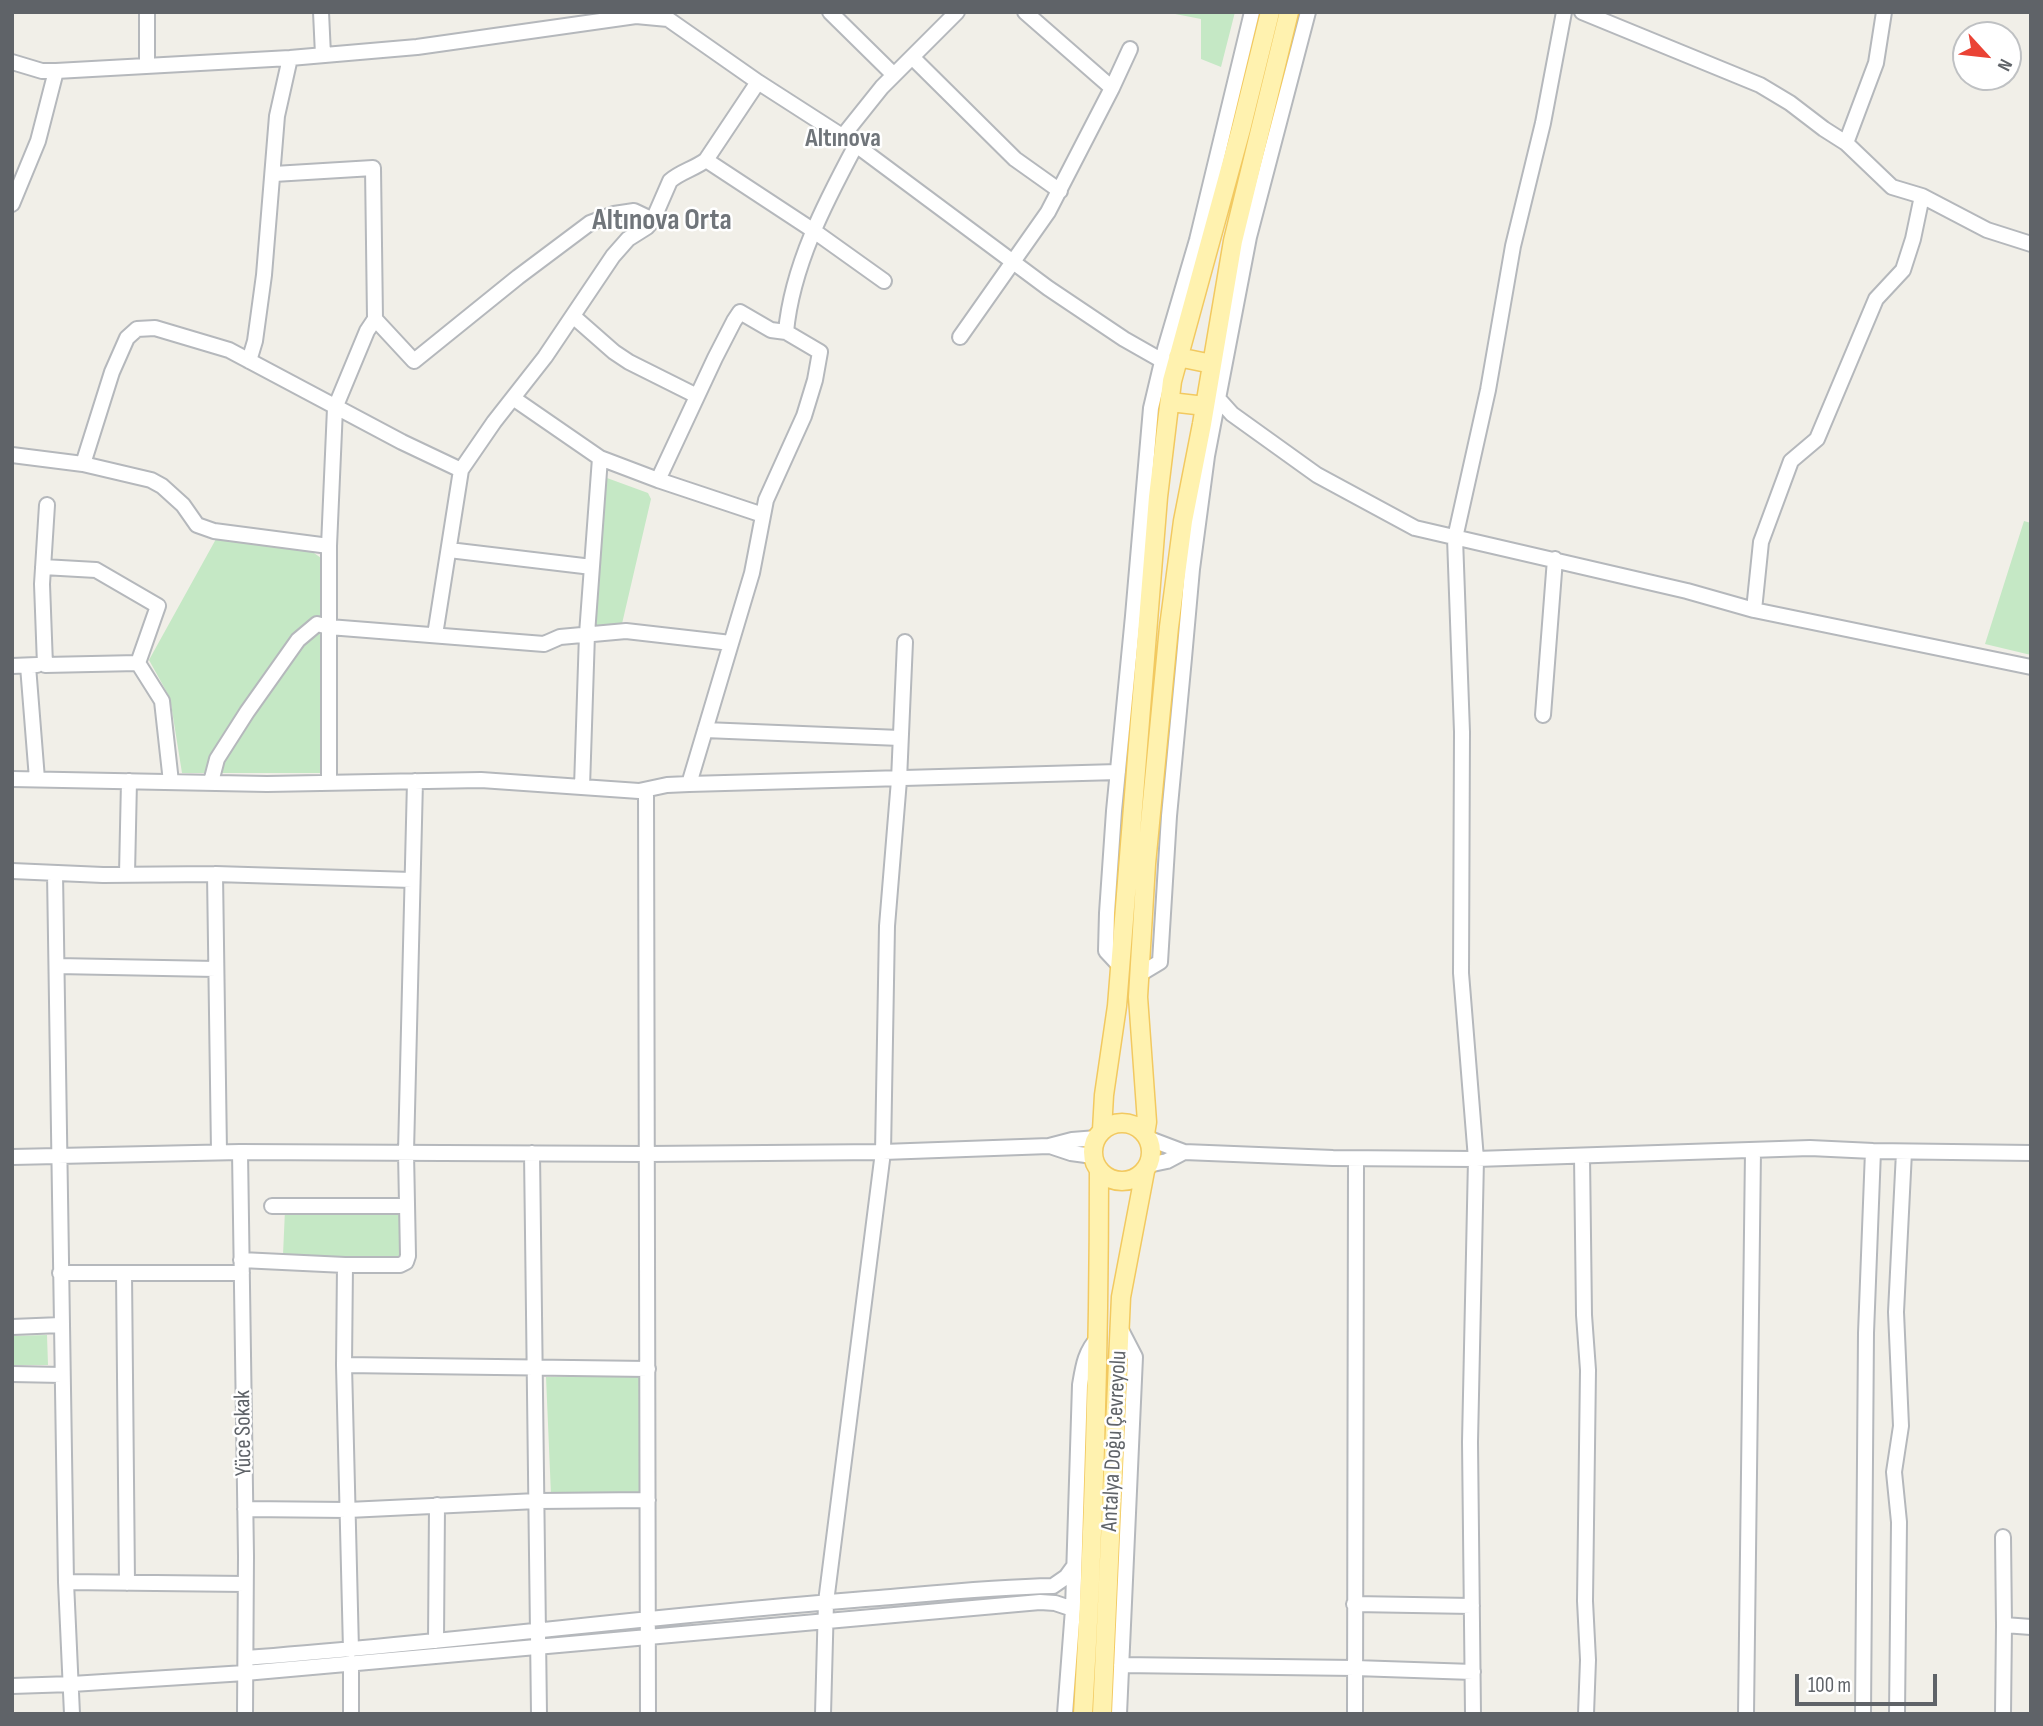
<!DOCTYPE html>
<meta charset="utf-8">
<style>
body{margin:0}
#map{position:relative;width:2043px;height:1726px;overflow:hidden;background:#f1efe8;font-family:"Sofia Sans Condensed",sans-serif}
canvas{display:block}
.frame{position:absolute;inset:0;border:14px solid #5f6368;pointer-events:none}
.north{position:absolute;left:1952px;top:21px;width:70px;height:70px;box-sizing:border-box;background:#fff;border:2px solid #bfc1c3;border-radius:50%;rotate:117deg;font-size:19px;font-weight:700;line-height:28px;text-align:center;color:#5f6368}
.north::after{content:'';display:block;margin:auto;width:24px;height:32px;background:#ea4335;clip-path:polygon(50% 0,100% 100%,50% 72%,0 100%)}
.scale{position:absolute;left:1795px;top:1674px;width:142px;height:32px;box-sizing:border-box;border:4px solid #5f6368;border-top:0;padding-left:9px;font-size:21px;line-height:24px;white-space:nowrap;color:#5f6368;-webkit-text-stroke:5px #fff;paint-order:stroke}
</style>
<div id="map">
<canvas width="2043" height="1726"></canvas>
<div class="frame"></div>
<div class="north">N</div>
<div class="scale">100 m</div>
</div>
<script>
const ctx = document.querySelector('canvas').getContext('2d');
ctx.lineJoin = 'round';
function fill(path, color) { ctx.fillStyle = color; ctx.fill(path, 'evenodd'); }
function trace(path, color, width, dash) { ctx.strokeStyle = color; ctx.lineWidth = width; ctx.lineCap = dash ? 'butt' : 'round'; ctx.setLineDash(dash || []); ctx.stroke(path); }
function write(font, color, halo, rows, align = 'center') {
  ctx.font = font + ' "Sofia Sans Condensed",sans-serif'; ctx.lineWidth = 5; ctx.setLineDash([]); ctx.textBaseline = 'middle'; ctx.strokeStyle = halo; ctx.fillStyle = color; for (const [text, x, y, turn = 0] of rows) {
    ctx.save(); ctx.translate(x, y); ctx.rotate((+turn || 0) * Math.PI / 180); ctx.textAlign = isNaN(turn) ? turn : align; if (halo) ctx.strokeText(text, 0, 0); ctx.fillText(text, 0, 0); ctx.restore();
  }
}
fill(new Path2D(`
 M1165,12H1235L1221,67L1201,59V19Z
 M607,478L648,493L651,499L621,628H593L604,479Z
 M2024,521L2031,523V655L1985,644Z
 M216,539L307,548L321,558L322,773H182L170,698L149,660Z
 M285,1210L402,1211L403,1260L285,1259L283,1255Z
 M47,1335L48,1365H12V1336Z
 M643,1375L642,1494L551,1495L546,1377Z`), '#c5e8c5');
const minor = new Path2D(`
 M147,12V66
 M321,12L323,55
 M830,12L894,75
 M1025,12L1112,88
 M1582,12L1760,85L1790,103L1824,129L1846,143L1892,187L1922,196L1987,230L2031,244
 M912,57L1015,159L1060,191
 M12,62L42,71H56L290,58L417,47L636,16L668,19L758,82L856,145L1048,288L1124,339L1175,368
 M842,137L882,87L957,12
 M1846,143L1876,63L1884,12
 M706,160L814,231L884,281
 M274,174L373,168L375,319L367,331L335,408L329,546
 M12,204L38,141L56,71
 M573,316L614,352L629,362L697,396
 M375,319L414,361L518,277L590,223L614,214L634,211L653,220
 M960,337L1048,212L1112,88L1130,49
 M249,361L255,341L264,275L277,116L290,58
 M1214,394L1232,414L1317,475L1415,528L1687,591L1754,610L2031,667
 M513,398L600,458L658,480L763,515
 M12,455L83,464
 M658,480L715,358L734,321L740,312L771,330L786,332
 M47,505L42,584L45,665L138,663L162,701L171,782
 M449,550L592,567
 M43,567L96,570L158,606L138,663
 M1754,610L1761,542L1791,461L1817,439L1876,299L1903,270L1913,239L1922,196
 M435,635L461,470L494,422L545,357L613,256L628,239L647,227L653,220L670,181C680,172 694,169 706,160L758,82
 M12,666L37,665
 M28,666L37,779
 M1543,715L1555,559
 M705,730L900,738
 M12,779L267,784L481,780L639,791L667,785L689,784L752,573L766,500L804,416L815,380L820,352L786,332C792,266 825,203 856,145
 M211,782L217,759L247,712L298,640L317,624L329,627L544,644L560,637L626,631L731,643
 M329,783V546L214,531L197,525L183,505L162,486L151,480L83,464L112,372L127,338L137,329L155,328L229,350L402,442L461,470
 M689,784L1118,772
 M582,787L587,634L600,458
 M646,790L648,1714
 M12,871L103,875L215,874L412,880
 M55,873L66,1582L72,1714
 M127,874L129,781
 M215,874L219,1152
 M57,966L216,969
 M1120,966L1106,951L1107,913L1114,811L1133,616L1151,408L1165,349L1197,240L1252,12
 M1140,974L1160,962L1169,816L1184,658L1192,569L1207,456L1249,237L1308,12
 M1147,1138L1184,1152L1333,1158L1476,1159L1810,1148L1873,1151L2031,1153
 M1050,1146L1071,1153L1093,1156
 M240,1152L246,1556L245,1714
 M532,1153L539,1714
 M1582,1156L1584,1315L1588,1370L1585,1601L1588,1660L1586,1714
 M12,1157L240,1152L647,1154L883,1152L1049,1146L1072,1140L1097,1138
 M1148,1165L1167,1161L1184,1152
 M272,1206H407
 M241,1260L345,1265L344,1365L351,1650
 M345,1265H400L406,1262L408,1256L406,1152L415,781
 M60,1273H242
 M124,1273L127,1583
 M12,1327L61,1325
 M344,1365L648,1369
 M12,1374L62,1375
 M245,1509L348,1510L537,1501L648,1500
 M2003,1537L2004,1625
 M66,1582L245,1584
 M1354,1604L1472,1606
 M436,1641L437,1505
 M246,1658C457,1642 667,1614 879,1598C937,1593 995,1587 1053,1586L1066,1577L1074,1566
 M351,1664V1714
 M1121,1665L1355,1668L1473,1672
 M12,1686L72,1684L245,1673L1040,1602L1055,1603L1073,1609
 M823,1714L826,1602L883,1152L887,926L899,780L905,642
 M1065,1714L1073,1609L1080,1385C1083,1367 1085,1351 1099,1337
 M1119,1714L1135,1357L1120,1328
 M1355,1714L1356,1159
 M1473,1714L1470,1442L1476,1159L1461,973L1462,732L1455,538L1488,390L1513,246L1543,123L1564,12
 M1746,1714L1753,1151
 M1863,1714L1866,1333L1873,1151
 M1897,1714L1899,1522L1894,1472L1901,1426L1896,1312L1904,1152
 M2003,1714L2004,1625L2031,1627`);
const major = new Path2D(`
 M1178,357L1212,364
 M1170,402L1205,406
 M1093 1152a29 29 0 1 1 58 0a29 29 0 1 1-58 0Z
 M1102,1130L1104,1095L1117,1006L1158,497L1172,381L1241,129L1270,12
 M1145,1134L1147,1122L1138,997L1146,864L1169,627L1183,521L1202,424L1233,241L1289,12
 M1083,1714C1094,1533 1099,1351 1099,1170
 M1102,1714L1121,1297L1145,1171`);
trace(minor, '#b5b8bc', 18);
trace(major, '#f2c960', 21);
trace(minor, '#fff', 14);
trace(major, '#fff2af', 18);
write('23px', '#5f6368', '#fff', [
 ["Yüce Sokak",244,1433,-91],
 ["Antalya Doğu Çevreyolu",1115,1441,-87]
]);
write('bold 26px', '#70757a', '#fff', [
 ["Altınova",843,139]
]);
write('bold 30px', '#70757a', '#fff', [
 ["Altınova Orta",662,221]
]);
</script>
